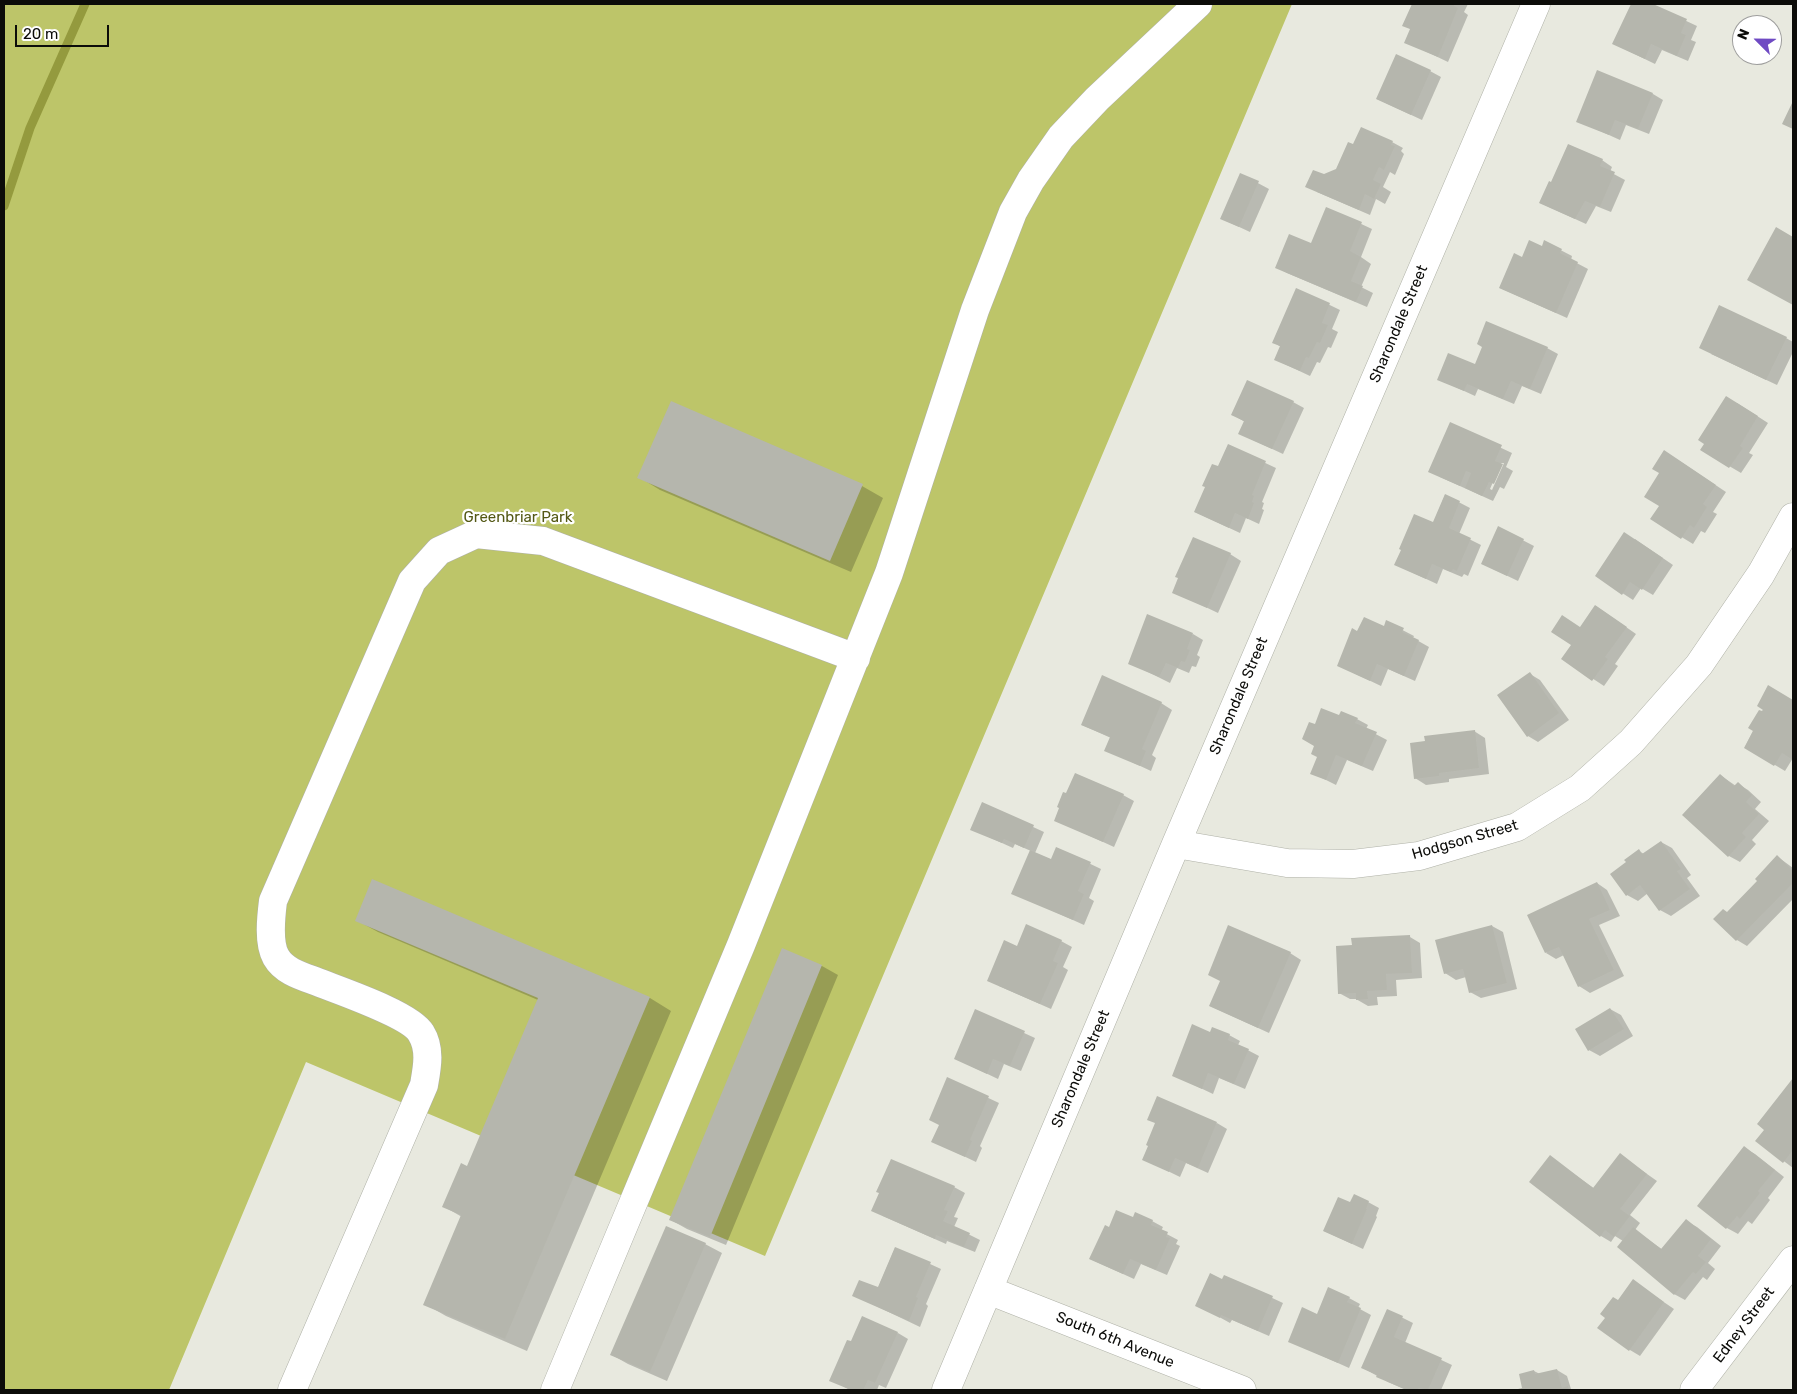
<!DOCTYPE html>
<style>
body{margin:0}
#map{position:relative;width:1797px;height:1394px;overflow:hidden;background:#e8e9df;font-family:Rubik,sans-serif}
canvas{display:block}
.frame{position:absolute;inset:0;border:5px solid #0c0c09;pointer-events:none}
.north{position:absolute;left:1732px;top:15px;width:50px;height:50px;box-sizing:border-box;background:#fff;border:1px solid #9e9e9d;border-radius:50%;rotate:293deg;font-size:14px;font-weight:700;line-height:20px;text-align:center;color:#0c0c09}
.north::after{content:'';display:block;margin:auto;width:18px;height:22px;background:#6f4ac3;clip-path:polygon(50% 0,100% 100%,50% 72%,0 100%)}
.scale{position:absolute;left:15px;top:25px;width:94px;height:22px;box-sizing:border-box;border:2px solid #0c0c09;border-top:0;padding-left:6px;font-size:15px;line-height:18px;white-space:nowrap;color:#0c0c09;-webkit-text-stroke:4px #fff;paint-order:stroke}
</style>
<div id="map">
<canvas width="1797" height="1394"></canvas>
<div class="frame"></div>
<div class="north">N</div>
<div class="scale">20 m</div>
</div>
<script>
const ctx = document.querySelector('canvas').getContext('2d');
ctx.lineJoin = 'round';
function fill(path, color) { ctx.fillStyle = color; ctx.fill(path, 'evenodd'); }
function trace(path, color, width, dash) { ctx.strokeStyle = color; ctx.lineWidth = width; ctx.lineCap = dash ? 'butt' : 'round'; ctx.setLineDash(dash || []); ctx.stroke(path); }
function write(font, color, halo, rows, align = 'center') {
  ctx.font = font + ' Rubik,sans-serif'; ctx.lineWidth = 4.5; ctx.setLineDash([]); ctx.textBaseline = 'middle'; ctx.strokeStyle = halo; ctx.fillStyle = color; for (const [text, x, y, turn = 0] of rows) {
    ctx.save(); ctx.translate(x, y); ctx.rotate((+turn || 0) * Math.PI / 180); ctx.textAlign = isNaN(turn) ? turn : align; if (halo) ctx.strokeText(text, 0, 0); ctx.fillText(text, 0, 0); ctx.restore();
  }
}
fill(new Path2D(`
 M4,4H1292L765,1256L306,1062L169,1390H4Z`), '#bdc569');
fill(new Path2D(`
 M1413,4H1468L1464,12L1468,15L1448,62L1406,42L1411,29L1404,25Z
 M1632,4H1650L1697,26L1691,40L1696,42L1688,61L1662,50L1655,64L1614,44Z
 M1430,71L1441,77L1422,120L1377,99Z
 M1598,72L1653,94L1663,100L1649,134L1626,125L1620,140L1578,121Z
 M1392,142L1403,148L1401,151L1404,154L1395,175L1390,172L1383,187L1391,192L1385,204L1376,199L1370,215L1317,192L1324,175L1337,170L1354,146Z
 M1602,160L1612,167L1610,172L1625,180L1611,212L1596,206L1586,224L1540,203L1552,184Z
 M1241,174L1269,189L1250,232L1222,219Z
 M1327,208L1372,229L1361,257L1371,264L1361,287L1373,293L1367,307L1287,273L1276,267L1311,245Z
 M1777,229L1793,238V304L1749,279Z
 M1545,242L1572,256L1571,260L1588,269L1567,318L1500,288L1522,258L1543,248Z
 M1297,289L1340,310L1332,329L1338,332L1331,348L1328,347L1320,363L1317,362L1310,376L1276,360L1281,347L1273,342Z
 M1786,338L1793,342V352L1777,385L1711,354Z
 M1547,348L1558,354L1541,394L1522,386L1514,404L1478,389L1475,396L1438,379L1476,366Z
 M1293,402L1304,408L1283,454L1240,434L1245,422L1233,415Z
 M1737,403L1768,423L1749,453L1753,455L1741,473L1702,450Z
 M1450,424L1512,453L1506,467L1513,471L1504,489L1500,487L1493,501L1440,477ZM1501,463H1504L1492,490L1490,489Z
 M1229,446L1276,468L1262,502L1264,503L1262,509L1264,510L1259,524L1246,518L1240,533L1195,512Z
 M1675,458L1726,492L1713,512L1717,514L1705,533L1701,531L1693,544L1652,519L1660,506Z
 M639,477L862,486L883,498L851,572L660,490Z
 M1445,495L1470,508L1459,534L1481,545L1468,576L1464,574L1462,577L1443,569L1437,584L1396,565L1403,550L1433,524Z
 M1499,528L1534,546L1518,581L1493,569Z
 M1635,539L1673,565L1653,595L1641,588L1633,600L1596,576Z
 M1230,554L1241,561L1218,613L1174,592Z
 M1596,606L1636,634L1615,664L1618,666L1604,686L1563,659L1573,645L1581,628Z
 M1387,622L1414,636L1413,638L1429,647L1415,681L1388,669L1381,686L1339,666L1358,632L1384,628Z
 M1193,634L1203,640L1197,655L1200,657L1196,667L1192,666L1189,673L1177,668L1170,683L1130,663Z
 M1530,674L1540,680L1569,720L1538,742L1528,736Z
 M1769,687L1793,701V758L1785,771L1745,747L1762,713Z
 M1161,703L1172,710L1152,755L1156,758L1151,771L1106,750L1111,738L1082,725Z
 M1340,717L1357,719L1368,725L1366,729L1387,740L1373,771L1347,760L1336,785L1312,773L1318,757L1315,746V726Z
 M1474,731L1485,738L1489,774L1449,779V782L1426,785L1415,778L1427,742Z
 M1720,775L1736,786L1738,784L1748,790L1761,802L1755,809L1769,821L1752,840L1756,844L1740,862L1729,856Z
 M1123,795L1134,801L1114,847L1055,820Z
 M983,804L1044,832L1035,853L1052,860L1057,848L1101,869L1089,898L1094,901L1084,925L1013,893L1031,851L1015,844L1013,848L971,829Z
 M1661,842L1672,848L1691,875L1687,878L1700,896L1671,916L1660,910L1648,893L1638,901L1627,895L1628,862L1639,851L1644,854Z
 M1778,857L1793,868V899L1747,946L1737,940L1728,913L1759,881Z
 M373,881L650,998L671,1011L527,1351L446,1316L425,1304L462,1217L443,1206L468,1167L538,1000L378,932L356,920Z
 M1597,883L1607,890L1620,916L1599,925L1624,976L1590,993L1579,986L1564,955L1556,959L1546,953Z
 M1492,926L1503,932L1517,989L1481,998L1470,992L1466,977L1456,980L1445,973Z
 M1410,937L1420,943L1422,978L1396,980L1397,996L1377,997L1378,1005L1368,1006L1356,999H1350L1339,993L1353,947Z
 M1061,941L1072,947L1063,967L1068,970L1051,1009L999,986L1018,947Z
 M783,950L822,966L838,975L726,1245L687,1229L671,1220Z
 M1290,953L1301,960L1269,1033L1210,1006Z
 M1610,1009L1621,1015L1633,1036L1600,1056L1589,1050Z
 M976,1011L1035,1038L1021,1071L1004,1064L998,1079L956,1059Z
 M1211,1034L1229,1035L1240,1041L1238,1045L1259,1056L1245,1089L1219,1078L1213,1094L1173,1075Z
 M948,1079L999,1103L980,1146L982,1148L976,1162L932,1141L940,1125Z
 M1793,1080V1168L1757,1141L1765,1130L1759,1124Z
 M1217,1123L1227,1129L1208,1173L1186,1163L1180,1177L1143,1159Z
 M1744,1148L1755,1154L1784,1177L1768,1198L1770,1200L1752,1224L1748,1221L1738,1234L1727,1228L1698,1206Z
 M1620,1155L1657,1181L1630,1215L1640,1223L1635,1230L1663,1250L1686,1221L1697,1227L1721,1246L1708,1263L1715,1269L1707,1280L1703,1277L1685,1300L1674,1294L1623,1241L1615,1236L1611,1242L1601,1236L1550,1157L1595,1189Z
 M954,1187L965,1193L954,1217L958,1218L954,1227L980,1240L975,1252L947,1241L946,1244L883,1216Z
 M1368,1202L1379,1208L1376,1216L1377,1217L1363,1249L1324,1231L1351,1204Z
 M1133,1219L1152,1221L1163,1227L1161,1231L1178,1240L1176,1244L1180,1246L1167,1275L1141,1264L1134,1279L1090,1259Z
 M705,1244L722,1253L667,1381L628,1364L612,1355Z
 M895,1248L941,1269L926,1304L928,1306L920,1327L853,1295L878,1288Z
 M1225,1276L1283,1303L1269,1336L1232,1320L1230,1323L1212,1313Z
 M1633,1281L1674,1309L1640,1356L1630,1350Z
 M1349,1298L1360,1304L1358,1308L1371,1315L1349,1368L1289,1341Z
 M1387,1310L1413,1323L1405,1343L1452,1365L1441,1390H1406L1388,1382L1363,1368Z
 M898,1333L908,1339L886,1388L879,1385L877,1390H850L831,1380L851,1343Z
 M1557,1370L1567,1376L1571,1389L1573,1390H1517L1524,1388L1534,1371L1540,1374Z`), '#0003');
trace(new Path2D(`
 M4,206L30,128L85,4`), '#949a3e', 9);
fill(new Path2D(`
 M1412,4H1454V6L1458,8L1438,57L1404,43L1410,29L1402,26Z
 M1631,4H1653L1687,19L1681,33L1686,35L1677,56L1651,44L1645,59L1612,44Z
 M1396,54L1431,70L1411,115L1376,99Z
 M1597,70L1653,93L1638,129L1615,120L1609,135L1576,122Z
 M1793,101V129L1782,124Z
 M1361,127L1393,141L1391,145L1395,146L1384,170L1379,167L1373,180L1381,184L1374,199L1365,194L1359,210L1305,187L1313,170L1324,174L1336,169L1348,142L1353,144Z
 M1568,144L1603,159L1600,166L1615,172L1600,207L1585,201L1575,219L1539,203L1549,181L1551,182Z
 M1240,173L1259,181L1239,227L1220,219Z
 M1326,207L1362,222L1350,251L1361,257L1351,281L1363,286L1356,302L1275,268L1289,234L1311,243Z
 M1776,227L1793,237V305L1747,280Z
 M1529,240L1542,246L1544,240L1562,249L1560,253L1578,262L1556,313L1499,288L1514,253L1522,257Z
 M1296,288L1330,303L1322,323L1328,325L1320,343L1317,342L1309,358L1306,357L1300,371L1274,360L1280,346L1272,343Z
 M1719,305L1787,337L1766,380L1699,348Z
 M1486,321L1548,347L1530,389L1511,381L1503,399L1467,384L1464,391L1437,380L1448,353L1475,364L1482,347L1477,344Z
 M1247,380L1294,401L1272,449L1238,434L1244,421L1231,415Z
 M1726,396L1758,416L1740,446L1743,448L1729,468L1700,450L1704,444L1698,440Z
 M671,401L863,484L830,561L637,478Z
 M1450,422L1502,445L1495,461L1503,464L1494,484L1489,482L1482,496L1465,488L1471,473L1466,471L1460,486L1428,472Z
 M1228,444L1266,461L1252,495L1254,496L1252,502L1254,503L1248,519L1235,513L1229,528L1194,512L1205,487L1202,486L1212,464L1218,466Z
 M1664,450L1716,485L1703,504L1707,507L1694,528L1690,525L1681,539L1650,519L1659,506L1644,497L1659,473L1652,469Z
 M1445,494L1460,501L1449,528L1471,538L1457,571L1453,569L1451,572L1432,564L1426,579L1394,565L1401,550L1399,549L1414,514L1433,522Z
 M1498,526L1524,539L1507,576L1481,564Z
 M1624,532L1663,558L1642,590L1630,582L1622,595L1595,576Z
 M1193,537L1231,553L1207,608L1172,593L1178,578L1175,577Z
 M1595,605L1627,627L1605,657L1608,659L1592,681L1561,659L1571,645L1551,632L1562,615L1580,627Z
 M1147,614L1193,633L1187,649L1190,650L1185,662L1181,661L1178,668L1166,663L1159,677L1128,664Z
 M1364,617L1384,626L1386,620L1404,628L1402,632L1419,640L1404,676L1377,664L1370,681L1337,666L1352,628L1357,631Z
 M1530,672L1559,713L1527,737L1497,695Z
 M1102,675L1162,702L1142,749L1146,751L1140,766L1104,751L1110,737L1081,725Z
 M1768,685L1793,700V737L1792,739L1793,740V760L1782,753L1774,766L1744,748L1753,731L1748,728L1759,710L1762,711L1763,710L1757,706Z
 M1321,708L1339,715L1341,711L1358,718L1355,723L1377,732L1362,766L1336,755L1326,780L1310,774L1317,757L1311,754L1314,746L1302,739L1309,722L1315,724Z
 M1475,730L1479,768L1439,773V776L1414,779L1410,743L1425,741L1424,736Z
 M1075,773L1124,794L1103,842L1054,821L1059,808L1057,807L1063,792L1066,793Z
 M1720,774L1734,786L1738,782L1752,795L1746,802L1759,814L1742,833L1746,837L1728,857L1682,815Z
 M982,802L1034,825L1024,848L1004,839L1002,843L970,830Z
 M1661,841L1681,869L1677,871L1690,889L1659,911L1640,885L1626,896L1610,874L1626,862L1624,860L1639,849L1642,854Z
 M1056,847L1091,862L1078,891L1084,894L1073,920L1011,894L1030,850L1051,859Z
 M1777,855L1793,871V883L1736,941L1713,919L1723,909L1727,912L1757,881L1755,879Z
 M372,879L650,997L505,1339L423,1305L461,1215L442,1207L461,1163L467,1166L538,998L355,921Z
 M1597,882L1610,910L1589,919L1614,970L1578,987L1559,947L1545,953L1527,915Z
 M1026,924L1062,940L1053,961L1058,963L1040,1004L987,981L1004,940L1017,946Z
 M1228,925L1291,952L1258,1028L1209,1006L1220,981L1208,975Z
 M1492,925L1507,983L1469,993L1463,969L1444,974L1435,940Z
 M1410,935L1412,973L1386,974L1387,990L1367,991L1368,999L1356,1000V993L1338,994L1336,946L1352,945L1351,938Z
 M782,948L822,965L710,1237L669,1220Z
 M1610,1008L1624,1029L1588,1051L1575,1029Z
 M975,1009L1025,1031L1010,1066L993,1059L987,1074L954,1059Z
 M1192,1024L1210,1032L1212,1027L1230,1034L1228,1040L1249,1049L1234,1084L1208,1073L1202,1089L1172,1076Z
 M947,1077L989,1096L970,1140L972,1141L965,1157L931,1142L939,1125L929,1120Z
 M1793,1078V1150L1783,1163L1755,1141L1764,1130L1757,1124Z
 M1157,1096L1217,1122L1198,1168L1175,1158L1169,1172L1142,1160L1148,1146L1146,1145L1155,1123L1147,1120Z
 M1744,1146L1775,1170L1758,1191L1760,1193L1740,1219L1737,1216L1726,1229L1697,1206Z
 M1620,1153L1647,1174L1620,1209L1630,1216L1614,1237L1605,1230L1600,1237L1529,1182L1550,1155L1593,1188Z
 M891,1159L955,1186L944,1210L948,1211L943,1221L970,1233L964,1247L936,1235L935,1239L871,1211L879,1193L876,1192Z
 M1354,1194L1369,1201L1366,1209H1367L1352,1244L1323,1231L1338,1197L1350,1202Z
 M1116,1210L1133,1217L1135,1212L1153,1220L1151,1225L1168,1232L1166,1237L1170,1238L1156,1270L1130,1259L1123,1274L1089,1259L1105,1225L1109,1227Z
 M1686,1219L1711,1239L1698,1256L1706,1262L1696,1274L1693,1272L1674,1295L1617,1247L1633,1227L1661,1249Z
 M666,1226L706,1243L650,1372L610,1355Z
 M895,1247L931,1262L916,1297L918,1298L909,1321L852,1296L859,1280L878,1287Z
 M1210,1273L1222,1279L1224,1275L1273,1296L1258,1331L1221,1315L1220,1318L1195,1306Z
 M1633,1279L1664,1302L1629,1351L1597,1328L1605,1318L1600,1314L1613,1297L1618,1300Z
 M1328,1287L1350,1297L1347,1302L1361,1308L1338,1363L1288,1342L1302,1307L1317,1314Z
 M1387,1309L1403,1316L1394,1337L1442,1358L1428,1390L1419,1388L1417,1390H1407L1376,1377L1377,1375L1361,1368Z
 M862,1316L898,1332L875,1383L868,1380L863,1390H851L829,1381L847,1340L851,1341Z
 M1557,1369L1562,1388L1568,1386L1569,1390H1514L1522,1388L1519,1374L1534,1370L1535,1374Z`), '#b5b6ad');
const minor = new Path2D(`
 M1176,844L1287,863L1353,864L1419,856L1517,827L1580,788L1631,742L1699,665L1761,574L1793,517
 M988,1290L1242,1390
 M292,1390L424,1085C427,1068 431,1049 421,1033C410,1014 337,990 315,981C301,976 284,971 276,957C268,943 271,917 273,901L412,581L439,551L476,534L543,541L856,658
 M555,1390L741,945L889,573L975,310L1013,212L1031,180L1061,137L1097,99L1198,4
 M946,1390L1176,844L1536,4
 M1694,1390L1793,1260`);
trace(minor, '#afb1a7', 29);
trace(minor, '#fff', 28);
write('15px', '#0c0c09', '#fff', [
 ["Sharondale Street",1399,324,-67],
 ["Sharondale Street",1239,696,-67],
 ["Hodgson Street",1465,840,-16],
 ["Sharondale Street",1081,1069,-67],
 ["Edney Street",1744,1325,-53],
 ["South 6th Avenue",1115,1340,22]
]);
write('15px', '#535814', '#fff', [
 ["Greenbriar Park",518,518]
]);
</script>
